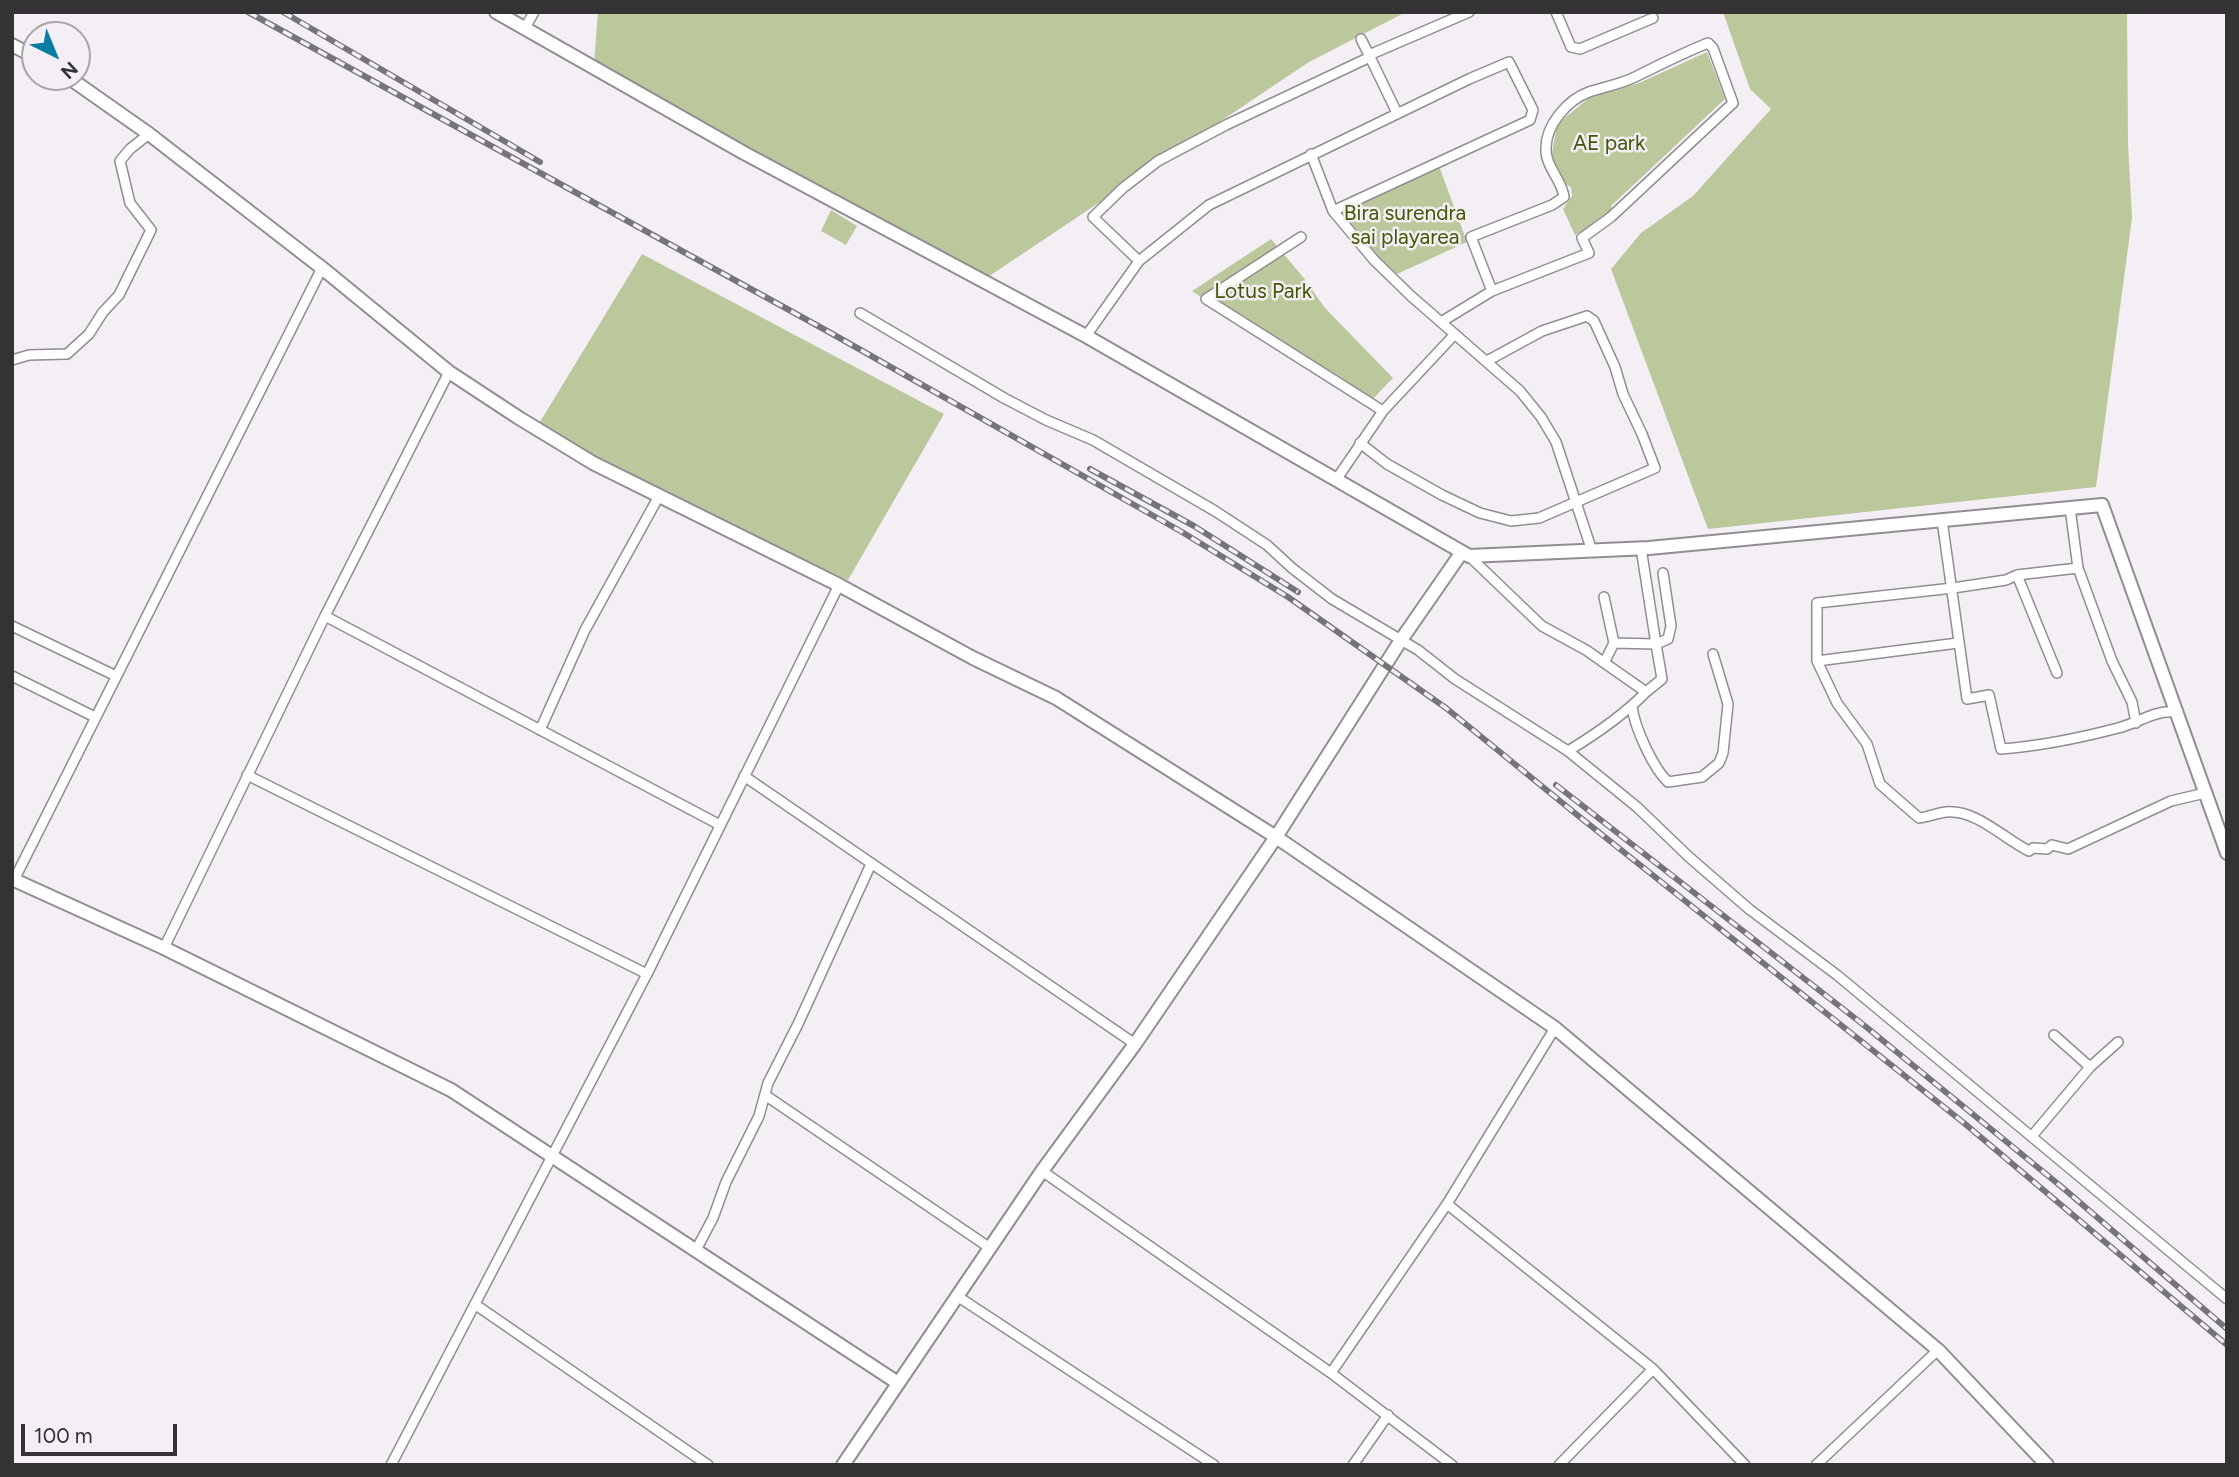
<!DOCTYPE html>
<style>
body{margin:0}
#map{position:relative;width:2239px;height:1477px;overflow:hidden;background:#f3eff5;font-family:Figtree,sans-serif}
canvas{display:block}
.frame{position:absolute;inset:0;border:14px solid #343235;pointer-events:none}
.north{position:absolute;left:21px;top:21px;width:70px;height:70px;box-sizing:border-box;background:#f3eff5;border:2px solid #a7a3a8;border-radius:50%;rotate:137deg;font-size:19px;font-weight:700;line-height:28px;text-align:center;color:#343235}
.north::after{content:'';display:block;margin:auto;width:24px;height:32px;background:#097ca4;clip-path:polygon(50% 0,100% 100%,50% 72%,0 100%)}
.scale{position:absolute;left:21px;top:1424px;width:156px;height:32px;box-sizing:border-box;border:4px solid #343235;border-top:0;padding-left:9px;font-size:21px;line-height:24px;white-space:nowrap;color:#343235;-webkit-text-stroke:5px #f3eff5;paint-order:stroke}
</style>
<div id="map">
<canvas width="2239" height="1477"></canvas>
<div class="frame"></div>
<div class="north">N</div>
<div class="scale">100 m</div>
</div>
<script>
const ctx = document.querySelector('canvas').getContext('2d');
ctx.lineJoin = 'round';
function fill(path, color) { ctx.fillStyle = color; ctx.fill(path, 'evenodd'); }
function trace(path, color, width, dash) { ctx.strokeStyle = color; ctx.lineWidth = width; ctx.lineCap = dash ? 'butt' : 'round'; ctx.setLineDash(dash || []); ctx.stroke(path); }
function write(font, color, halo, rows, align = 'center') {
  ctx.font = font + ' Figtree,sans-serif'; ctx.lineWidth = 5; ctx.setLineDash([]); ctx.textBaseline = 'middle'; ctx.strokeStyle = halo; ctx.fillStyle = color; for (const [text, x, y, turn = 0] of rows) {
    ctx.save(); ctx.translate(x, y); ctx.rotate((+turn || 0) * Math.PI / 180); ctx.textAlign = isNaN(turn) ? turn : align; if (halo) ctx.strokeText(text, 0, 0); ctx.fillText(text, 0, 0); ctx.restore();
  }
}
fill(new Path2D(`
 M598,12H1406L1309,62L985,279L891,230L796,173L594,64Z
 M1723,12H2127L2128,144L2132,218L2096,487L1708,529L1611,269L1641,233L1693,196L1771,109L1750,89Z
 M1707,52L1725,99L1611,206L1616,212L1575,235L1563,209L1572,196L1571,187L1560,181L1552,154L1557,124L1589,98L1639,83Z
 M1439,166L1467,242L1397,274L1377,256L1340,212Z
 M831,210L857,226L846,245L821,231Z
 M1271,239L1303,277L1325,308L1393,378L1366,406L1279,351L1192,291Z
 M642,254L944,414L848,580L602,465L537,427Z`), '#bbc89c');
const street = new Path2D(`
 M1556,12L1571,47L1580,49L1653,18
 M525,28L534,12
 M1369,55L1469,12
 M1370,57L1397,113
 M1311,154L1333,211L1374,260L1411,296L1520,391L1541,417L1556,442L1592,551
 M1301,237L1206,299L1383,411L1455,334
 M1139,261L1209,205L1469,79L1509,62L1533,110L1530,120L1333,211
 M860,313L1004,398L1046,420L1093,440L1215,511L1267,545L1292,568L1332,599L1418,650L1455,679L1568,751C1596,734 1623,716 1646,692L1586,650L1542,626L1469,556
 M1441,322L1492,291L1589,253L1582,238L1611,217L1733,103L1713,48L1708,43C1683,53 1659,65 1635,77C1621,84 1604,87 1589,92C1567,100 1546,125 1546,148C1545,167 1562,179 1564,197L1552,205L1471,237L1492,291
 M1086,336L1139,261L1093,217L1123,188L1158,161L1226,125L1370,57L1361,39
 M12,360L29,355L67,354L89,334L103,312L119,295L151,230L130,203L120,161L130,149L149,134
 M1360,443L1387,464L1442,495L1480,513L1511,521L1539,518L1655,468L1642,434L1623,394L1615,367L1594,321L1587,316L1542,331L1487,361
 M1336,480L1383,411
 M2070,508L2078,568L2112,661L2132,702L2136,723
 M1942,520L1967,699L1989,695L2001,749C2041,746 2080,738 2118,728C2138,723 2155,710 2174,712
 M1641,548L1656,644L1668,639L1671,626L1663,573
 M2017,575L2078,568
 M1604,597L1614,643L1656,644L1662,679L1646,692
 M325,616L449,372
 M12,626L116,676
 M1958,643L1817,661V603L1953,588L2006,580L2017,575L2057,673
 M1817,661L1837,703L1867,744L1880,784L1919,818C1928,817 1937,813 1946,812C1976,809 2004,839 2029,851L2033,848L2047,849L2052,845L2068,849L2171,801L2205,793
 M1604,663L1614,643
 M12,676L95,717
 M1632,707C1635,728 1653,768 1668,782L1702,777L1719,763L1723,753L1728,704L1713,654
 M540,730L585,630L659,496
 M1568,751L1637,807L1689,857L1749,909L1837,975L2227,1299
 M247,775L647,974
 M744,776L1135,1044
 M14,880L322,268
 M164,948L325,616L720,825
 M2054,1035L2090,1067
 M765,1095L990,1248
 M2032,1136L2090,1067L2118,1042
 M1042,1171L1331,1373L1447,1204L1653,1369L1745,1465
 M1447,1204L1555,1028
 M696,1250L713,1218L726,1182L759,1116L768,1083L798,1024L871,864
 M957,1296L1214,1465
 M476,1305L708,1465
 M1331,1373L1452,1465
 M391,1465L647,974L839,585
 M1353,1465L1388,1415
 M1559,1465L1653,1369
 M1816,1465L1938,1350`);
const secondary = new Path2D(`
 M496,12L744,153L1086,336L1469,556L1649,548L2102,505L2227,853
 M12,45L35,57
 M68,77L149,134L322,268L449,372L519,418L593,463L839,585L973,658L1056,698L1276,837L1555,1028L1938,1350L2047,1465
 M12,879L164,948L451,1090L898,1383
 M843,1465L1042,1171L1135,1044L1276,837L1401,640L1462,552`);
trace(street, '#918d93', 12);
trace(secondary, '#918d93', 16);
trace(street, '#fff', 9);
trace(secondary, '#fff', 12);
const rail = new Path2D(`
 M248,12L829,332L1182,532L1288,597L1446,708L1576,814L1964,1123L2227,1345
 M283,12L540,162
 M1090,469L1194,526L1298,592
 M1556,785L1865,1026L2063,1188L2227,1329`);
trace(rail, '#767478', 6);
trace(rail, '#f3eff5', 3.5, [10]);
write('21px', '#475604', '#f3eff5', [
 ["AE park",1609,144],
 ["Bira surendra",1405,214],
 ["sai playarea",1405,238],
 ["Lotus Park",1263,292]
]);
</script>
